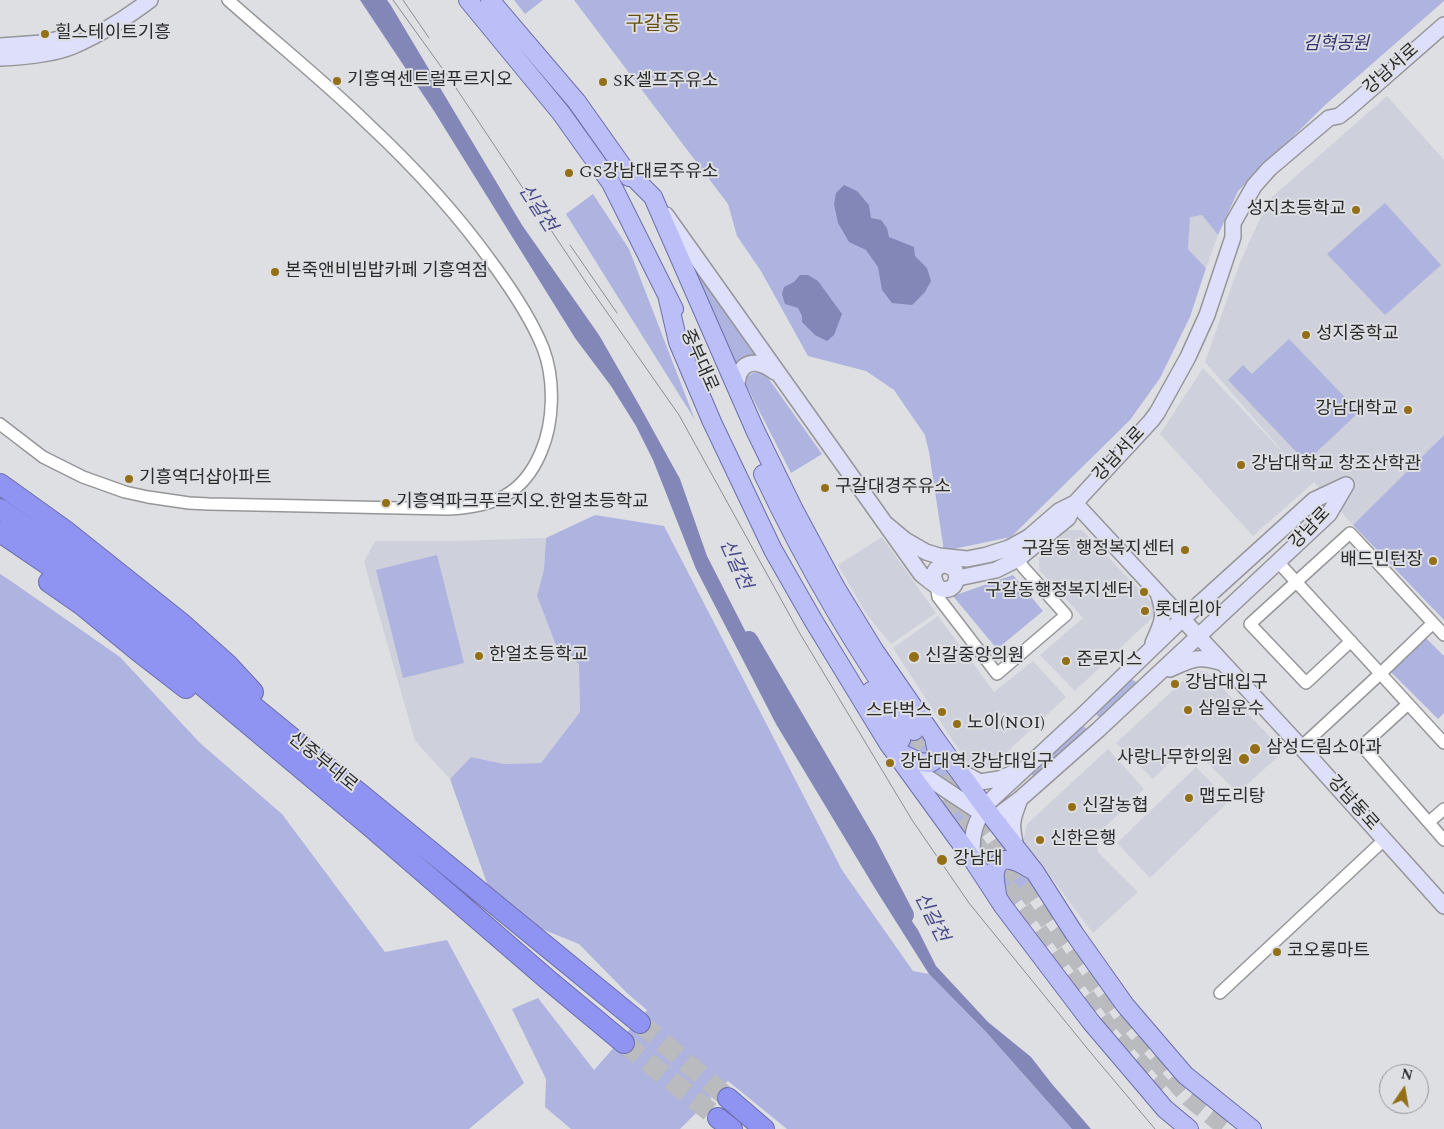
<!DOCTYPE html>
<meta charset="utf-8">
<style>
body{margin:0}
#map{position:relative;width:1444px;height:1129px;overflow:hidden;background:#dedfe3;font-family:Spectral,serif}
canvas{display:block}
.north{position:absolute;left:1379px;top:1064px;width:50px;height:50px;box-sizing:border-box;background:#dedfe3;border:1px solid #96979a;border-radius:50%;rotate:12deg;font-size:14px;font-weight:700;line-height:20px;text-align:center;color:#2b2b2c}
.north::after{content:'';display:block;margin:auto;width:18px;height:22px;background:#936f17;clip-path:polygon(50% 0,100% 100%,50% 72%,0 100%)}
</style>
<div id="map">
<canvas width="1444" height="1129"></canvas>
<div class="north">N</div>
</div>
<script>
const ctx = document.querySelector('canvas').getContext('2d');
ctx.lineJoin = 'round';
function fill(path, color) { ctx.fillStyle = color; ctx.fill(path, 'evenodd'); }
function trace(path, color, width, dash) { ctx.strokeStyle = color; ctx.lineWidth = width; ctx.lineCap = dash ? 'butt' : 'round'; ctx.setLineDash(dash || []); ctx.stroke(path); }
function write(font, color, halo, rows, align = 'center') {
  ctx.font = font + ' Spectral,"Noto Sans KR",serif'; ctx.lineWidth = 4; ctx.setLineDash([]); ctx.textBaseline = 'middle'; ctx.strokeStyle = halo; ctx.fillStyle = color; for (const [text, x, y, turn = 0] of rows) {
    ctx.save(); ctx.translate(x, y); ctx.rotate((+turn || 0) * Math.PI / 180); ctx.textAlign = isNaN(turn) ? turn : align; if (halo) ctx.strokeText(text, 0, 0); ctx.fillText(text, 0, 0); ctx.restore();
  }
}
fill(new Path2D(`
 M1387,96L1444,160V435L1353,525L1314,482L1253,536L1160,434L1203,368L1292,462L1205,362L1241,260L1265,208L1272,197Z
 M1202,215L1218,235L1206,268L1188,249L1190,216Z
 M1067,530H1082L1154,605L1153,617L1075,691L1040,655L1083,618L1039,570V558Z
 M882,537L936,613L891,644L867,615L838,565Z
 M546,538L544,569L537,596L557,648L579,664L580,712L541,763L504,764L471,757L450,779L415,741L364,562L375,541H455Z
 M938,616L994,692L1033,661L1066,697L990,768L968,764L893,648Z
 M1195,670L1207,672L1284,751L1238,793L1188,744L1153,779L1116,743Z
 M1108,749L1144,789L1098,834V852L1138,892L1093,933L1023,840L1027,824Z
 M1196,767L1229,801L1150,878L1117,843Z`), '#ced0db');
fill(new Path2D(`
 M514,0H543L525,14Z
 M574,0H1444V1L1325,105L1238,191L1218,235L1202,215L1190,217L1188,249L1206,268L1190,317L1160,378L1130,420L1011,537L944,551L929,452L925,435L894,390L866,371L808,356L761,271L737,236L728,204Z
 M593,194L629,249L695,420L566,214Z
 M1385,203L1441,265L1385,315L1327,254Z
 M669,224L770,365L735,373Z
 M1289,339L1359,412L1306,462L1228,380L1243,365L1252,374Z
 M759,372L766,375L822,454L791,473L746,385L747,377L753,373Z
 M1444,435V620L1353,525Z
 M595,515L664,526L842,870L913,971L929,974L986,1032L1072,1129H787L728,1081L680,1129H571L545,1107L546,1079L512,1009L538,998L594,1070L647,1010L628,994L579,944L517,919L489,889L450,779L471,757L504,764L541,763L580,712L579,664L557,648L537,596L544,569L546,538Z
 M437,555L464,663L403,678L376,570Z
 M0,574L8,579L120,657L200,743L282,814L385,952L447,940L524,1083L469,1129H0Z
 M1013,575L1043,611L997,649L953,596Z
 M1426,638L1444,656V713L1438,719L1391,672Z
 M1132,680L1135,681L1137,684L1102,717L1097,716L1096,710L1129,681Z
 M923,725L933,749L927,756H921L899,743Z
 M1082,726L1085,727L1086,730L1084,734L1035,777L1032,775L1031,773Z
 M944,762L962,790L929,768C936,769 940,768 944,762Z
 M961,808L971,815L965,825L964,838L949,817Z
 M1001,835L1018,859L990,869L989,844Z
 M1006,867H1017L1039,886L1013,906L1009,893L1001,882L1002,871Z`), '#aeb3df');
fill(new Path2D(`
 M360,0H387L390,4L522,225L599,335L638,403L680,479L707,556L811,760L886,883L918,930L936,966L988,1022L1031,1057L1052,1084L1091,1129H1072L986,1032L929,974L876,890L776,724L696,569L653,460L636,426L611,386L575,338L434,111Z
 M844,185L857,191L869,205L871,218L881,220L887,228L889,237L914,247L915,256L927,268L931,281L925,292L912,305L892,303L882,290L878,267L866,250L849,242L838,223L834,204L836,193Z
 M800,275H808L818,281L842,314L834,335L827,341L815,335L802,322V316L798,308L785,304L782,294L784,287L794,282Z`), '#8387b8');
trace(new Path2D(`
 M749,640L867,842L905,915`), '#8387b8', 18);
trace(new Path2D(`
 M914,731L1052,927L1124,1024L1189,1098L1227,1129
 M928,777L1112,1032L1164,1088`), '#babbbe', 18, [18, 9]);
trace(new Path2D(`
 M640,1023L728,1098
 M624,1043L718,1118`), '#babbbe', 20, [20, 10]);
const street = new Path2D(`
 M0,424L43,457L83,477L125,492L148,497L189,503L209,504L448,509C493,507 523,495 541,452C554,422 555,379 543,348C531,318 512,290 493,264C456,212 413,166 367,123C323,80 274,41 228,0
 M1278,562L1444,743
 M936,584L938,597L997,674L1066,615L1023,567L1018,559
 M1351,641L1306,683L1250,624L1350,533L1433,623
 M1408,704L1362,746L1444,840
 M1301,747L1381,673L1433,623L1444,635
 M1429,822L1444,809
 M1220,993L1385,839`);
const secondary = new Path2D(`
 M0,46L42,43L59,39
 M0,58C22,57 52,55 73,46C101,34 126,18 150,0
 M666,215L921,574C926,578 936,587 942,589C955,592 959,579 955,570C947,562 936,564 933,576L936,584
 M736,387C737,383 738,378 739,374C747,357 763,363 775,372
 M1075,503L1301,747L1444,906
 M887,525L905,540L926,552L939,556L967,559L987,555L1009,548L1029,537L1059,511L1075,503L1151,421L1157,413L1188,357L1207,315L1233,237V223L1254,186L1269,169L1329,118L1339,116L1348,109L1444,25
 M958,578L996,570L1018,559L1068,518L1075,503
 M1153,643C1163,621 1166,616 1158,593
 M1170,669C1192,659 1198,655 1223,663
 M906,760L916,770L981,813L992,817L1000,814L1020,799L1098,730L1329,514L1346,485
 M958,770L980,782L999,779L1016,772
 M1016,848C1011,824 1011,822 1020,799
 M973,860C970,835 975,820 990,801L1084,714L1176,625L1314,500L1346,485`);
const primary = new Path2D(`
 M468,0L561,113L611,183L674,309
 M490,0L577,102L623,167L629,177
 M623,167L653,197L755,430L793,508L836,588L874,650L934,737L992,817L1035,872L1074,933L1125,1005L1185,1075L1252,1129
 M668,299L678,342L712,422L773,550L813,620L888,743L973,860L1003,906L1091,1022L1165,1109L1189,1129
 M763,474C806,564 855,650 914,731
 M871,691L901,740
 M898,752L920,762L930,763L938,758L934,737
 M997,894C996,887 994,879 995,873C998,851 1018,861 1030,869`);
const highway = new Path2D(`
 M0,484L67,532L180,622L228,665L253,692
 M0,509L93,575L640,1023
 M0,532L103,602L370,826L547,979L624,1043
 M49,582L82,605L137,650L186,688
 M728,1098L764,1129
 M718,1118L732,1129`);
trace(street, '#969699', 14);
trace(secondary, '#969699', 18);
trace(primary, '#6c6fac', 20);
trace(highway, '#6c6fac', 22);
trace(street, '#fff', 11);
trace(secondary, '#dddffb', 15);
trace(primary, '#bcbef7', 18);
trace(highway, '#8f93f1', 20);
trace(new Path2D(`
 M393,0L450,79L585,281L679,415L799,632L912,820L969,903L1091,1053L1155,1129
 M403,0L429,38
 M570,245L617,313`), '#8d8d90', 1);
for (const [x, y, r, color] of [
 [45,34,5,"#936f17"],
 [337,81,5,"#936f17"],
 [603,82,5,"#936f17"],
 [569,173,5,"#936f17"],
 [1356,210,5,"#936f17"],
 [275,272,5,"#936f17"],
 [1306,335,5,"#936f17"],
 [1408,410,5,"#936f17"],
 [1241,465,5,"#936f17"],
 [129,479,5,"#936f17"],
 [825,488,5,"#936f17"],
 [386,503,5,"#936f17"],
 [1185,550,5,"#936f17"],
 [1433,561,5,"#936f17"],
 [1144,592,5,"#936f17"],
 [1145,611,5,"#936f17"],
 [479,656,5,"#936f17"],
 [914,657,6,"#936f17"],
 [1066,661,5,"#936f17"],
 [1175,684,5,"#936f17"],
 [1188,710,5,"#936f17"],
 [942,712,5,"#936f17"],
 [957,724,5,"#936f17"],
 [1255,749,6,"#936f17"],
 [1244,759,6,"#936f17"],
 [890,763,5,"#936f17"],
 [1189,798,5,"#936f17"],
 [1072,807,5,"#936f17"],
 [1040,840,5,"#936f17"],
 [942,860,6,"#936f17"],
 [1277,952,5,"#936f17"]
]) { const dot = new Path2D(); dot.arc(x, y, r, 0, 2 * Math.PI); ctx.fillStyle = color; ctx.fill(dot); trace(dot, '#dedfe3', 2); }
write('18px', '#2b2b2c', '#dedfe3', [
 ["힐스테이트기흥",55,34],
 ["기흥역센트럴푸르지오",347,81],
 ["SK셀프주유소",613,82],
 ["GS강남대로주유소",579,173],
 ["성지초등학교",1346,210,"right"],
 ["본죽앤비빔밥카페 기흥역점",285,272],
 ["성지중학교",1316,335],
 ["강남대학교",1398,410,"right"],
 ["강남대학교 창조산학관",1251,465],
 ["기흥역더샵아파트",139,479],
 ["구갈대경주유소",835,488],
 ["기흥역파크푸르지오.한얼초등학교",396,503],
 ["구갈동 행정복지센터",1175,550,"right"],
 ["배드민턴장",1423,561,"right"],
 ["구갈동행정복지센터",1134,592,"right"],
 ["롯데리아",1155,611],
 ["한얼초등학교",489,656],
 ["신갈중앙의원",925,657],
 ["준로지스",1076,661],
 ["강남대입구",1185,684],
 ["삼일운수",1198,710],
 ["스타벅스",932,712,"right"],
 ["노이(NOI)",967,724],
 ["삼성드림소아과",1266,749],
 ["사랑나무한의원",1233,759,"right"],
 ["강남대역.강남대입구",900,763],
 ["맵도리탕",1199,798],
 ["신갈농협",1082,807],
 ["신한은행",1050,840],
 ["강남대",953,860],
 ["코오롱마트",1287,952]
], 'left');
write('italic 18px', '#32326f', '#dedfe3', [
 ["김혁공원",1336,45]
]);
write('18px', '#2b2b2c', '#dedfe3', [
 ["강남서로",1392,70,-41],
 ["중부대로",698,361,66],
 ["강남서로",1120,455,-47],
 ["강남로",1311,529,-46],
 ["신중부대로",322,763,39],
 ["강남동로",1352,804,48]
]);
write('italic 19px', '#494b8a', '#dedfe3', [
 ["신갈천",536,209,57],
 ["신갈천",734,565,66],
 ["신갈천",930,918,63]
]);
write('20px', '#664e13', '#dedfe3', [
 ["구갈동",653,26]
]);
</script>
